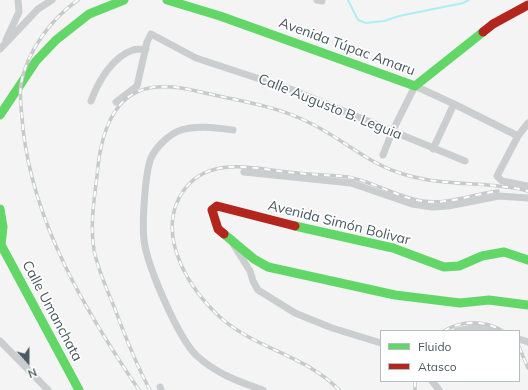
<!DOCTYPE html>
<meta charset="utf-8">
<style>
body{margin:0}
#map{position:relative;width:528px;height:390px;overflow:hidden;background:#f4f4f4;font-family:Mulish,sans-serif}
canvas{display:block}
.legend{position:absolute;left:380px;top:330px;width:140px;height:52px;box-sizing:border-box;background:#fff;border:1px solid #b6bdc0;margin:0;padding:5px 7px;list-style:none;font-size:12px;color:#495a61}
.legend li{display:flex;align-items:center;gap:8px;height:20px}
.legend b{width:20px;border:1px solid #b6bdc0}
.north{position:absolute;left:8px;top:342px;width:40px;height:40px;-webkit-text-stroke:3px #fff;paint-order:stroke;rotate:159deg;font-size:11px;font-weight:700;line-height:16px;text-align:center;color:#495a61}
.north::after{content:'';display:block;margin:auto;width:14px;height:18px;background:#495a61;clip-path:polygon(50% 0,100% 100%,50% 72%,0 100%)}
</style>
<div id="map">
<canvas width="528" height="390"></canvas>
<ul class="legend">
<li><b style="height:5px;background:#63d668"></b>Fluido</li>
<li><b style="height:5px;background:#b3261e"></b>Atasco</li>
</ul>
<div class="north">N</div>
</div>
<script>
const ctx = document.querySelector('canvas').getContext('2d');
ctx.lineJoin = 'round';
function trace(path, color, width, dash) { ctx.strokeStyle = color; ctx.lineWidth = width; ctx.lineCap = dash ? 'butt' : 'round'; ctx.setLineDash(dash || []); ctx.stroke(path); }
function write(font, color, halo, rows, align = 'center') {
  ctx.font = font + ' Mulish,sans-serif'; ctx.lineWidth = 3.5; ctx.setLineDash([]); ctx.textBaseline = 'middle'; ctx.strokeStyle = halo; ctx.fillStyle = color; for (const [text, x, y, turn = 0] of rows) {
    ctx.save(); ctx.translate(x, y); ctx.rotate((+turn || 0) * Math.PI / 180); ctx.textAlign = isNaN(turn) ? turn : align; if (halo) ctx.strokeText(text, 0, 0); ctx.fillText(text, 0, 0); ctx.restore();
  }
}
trace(new Path2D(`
 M348,0L358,20L366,23L384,21L399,16L463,3L469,0`), '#aceff1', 2);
trace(new Path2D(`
 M317,0L322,1
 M6,40L19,12L18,0
 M0,49L38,9L52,0
 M91,101C98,82 112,57 133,50C137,49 142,49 146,49
 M116,102L137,86L147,42L151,34L196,58L290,89L465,161
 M233,130C217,128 197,125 181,130C169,134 156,147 151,158C145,173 142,223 144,240C147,266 178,337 196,355C215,373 239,382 263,390
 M518,136L528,123
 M433,149L454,104
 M383,155L392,132L415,86L454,104L518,136L497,176L502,181L528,186
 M244,172L351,183L412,204L432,207L448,206L499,196L528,198
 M233,244L250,271L253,281L258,290L295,313L332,328L381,343
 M457,331L477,327L495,331
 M519,339L528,342
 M0,341L48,390
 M432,381L439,390
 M160,387L161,390`), '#cacecf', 7);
trace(new Path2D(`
 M167,0L220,16L415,86L483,32
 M0,115L36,61L56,40L89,14L124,0
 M0,209L3,227L1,245
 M295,226L393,248L444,267L459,266L482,256L504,252L528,260
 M224,234L254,259L268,267L395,295L460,303L489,300L528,305
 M0,243L79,390`), '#63d668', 9);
trace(new Path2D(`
 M483,32L493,24L528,5
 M224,234L218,229L212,210L217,206L295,226`), '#b3261e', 9);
const rail = new Path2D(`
 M78,0C51,19 27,51 21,84C19,99 22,114 23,129C34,225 86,312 139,390
 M444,331C462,320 484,320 503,331
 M519,347L528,368
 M415,381V390
 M150,390C136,364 125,336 115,309C107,290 98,270 94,250C90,226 94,200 97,176C100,138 111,90 157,87C177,85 199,92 219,96C251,103 281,108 310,123C341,138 365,161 397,172C441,188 484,180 528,191
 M339,390C307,356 256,349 221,318C190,290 158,240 179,198C187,183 199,173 216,169C241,163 271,171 297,173C314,175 331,175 348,177C374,182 397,197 422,201C448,205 473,194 498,191`);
trace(rail, '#c7caca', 3.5);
trace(rail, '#fff', 2, [6]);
write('14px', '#495a61', '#fff', [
 ["Avenida Túpac Amaru",347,47,20],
 ["Calle Augusto B. Leguia",330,107,22],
 ["Avenida Simón Bolivar",339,223,14],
 ["Calle Umanchata",52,311,62]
]);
</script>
